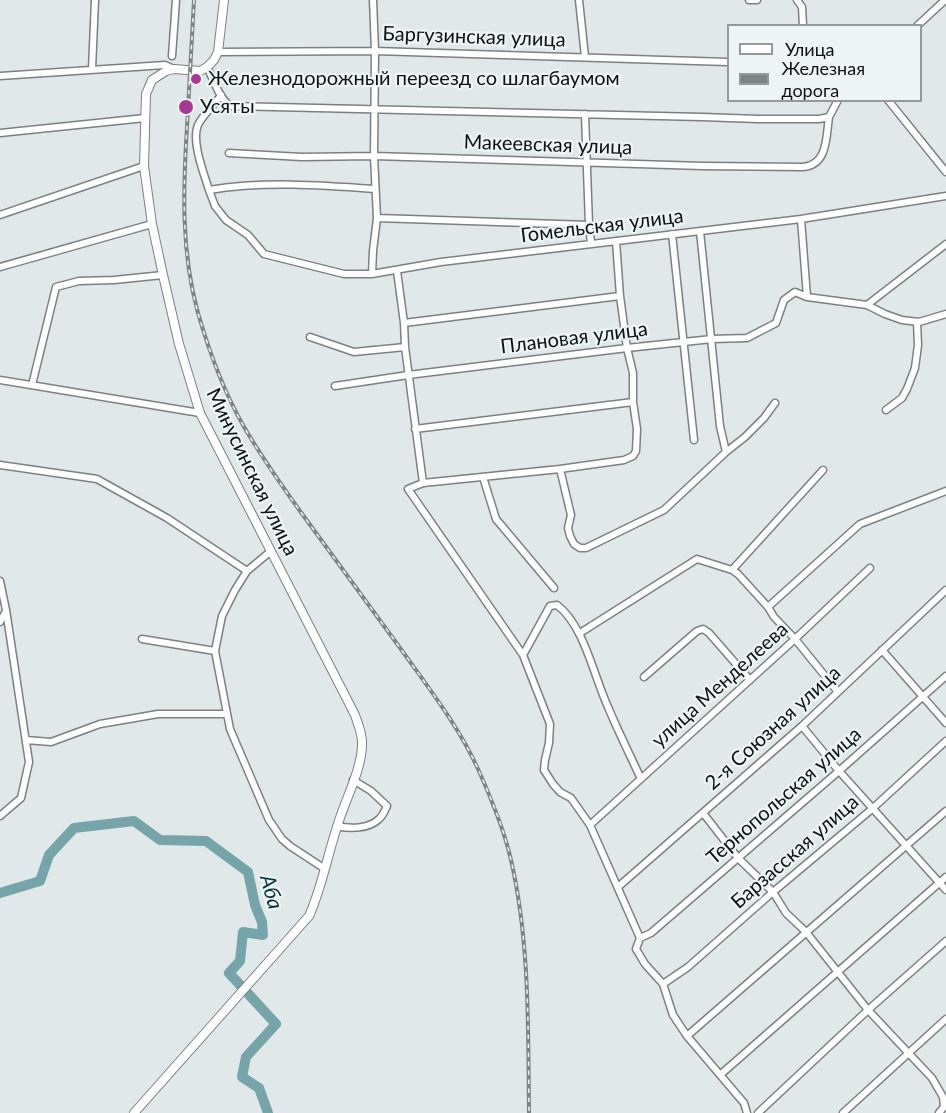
<!DOCTYPE html>
<meta charset="utf-8">
<style>
body{margin:0}
#map{position:relative;width:946px;height:1113px;overflow:hidden;background:#e1e8e9;font-family:Lato,sans-serif}
canvas{display:block}
.legend{position:absolute;left:727px;top:24px;width:195px;height:78px;box-sizing:border-box;background:#eef5f6;border:2px solid #949a9a;margin:0;padding:8px 10px;list-style:none;font-size:18px;color:#0e1111}
.legend li{display:flex;align-items:center;gap:12px;height:30px}
.legend b{width:30px;border:2px solid #949a9a}
</style>
<div id="map">
<canvas width="946" height="1113"></canvas>
<ul class="legend">
<li><b style="height:8px;background:#fff"></b>Улица</li>
<li><b style="height:8px;background:#7e8383"></b>Железная дорога</li>
</ul>
</div>
<script>
const ctx = document.querySelector('canvas').getContext('2d');
ctx.lineJoin = 'round';
function trace(path, color, width, dash) { ctx.strokeStyle = color; ctx.lineWidth = width; ctx.lineCap = dash ? 'butt' : 'round'; ctx.setLineDash(dash || []); ctx.stroke(path); }
function write(font, color, halo, rows, align = 'center') {
  ctx.font = font + ' Lato,sans-serif'; ctx.lineWidth = 4.5; ctx.setLineDash([]); ctx.textBaseline = 'middle'; ctx.strokeStyle = halo; ctx.fillStyle = color; for (const [text, x, y, turn = 0] of rows) {
    ctx.save(); ctx.translate(x, y); ctx.rotate((+turn || 0) * Math.PI / 180); ctx.textAlign = isNaN(turn) ? turn : align; if (halo) ctx.strokeText(text, 0, 0); ctx.fillText(text, 0, 0); ctx.restore();
  }
}
trace(new Path2D(`
 M0,893L40,881L49,855L74,828L134,821L160,840L206,841L248,872L255,905L262,922L263,935L243,932L240,961L229,973L276,1024L246,1057L242,1077L259,1088L268,1113`), '#75a5aa', 10);
const minor = new Path2D(`
 M579,0L585,57
 M749,0H757
 M797,0L802,7L803,26
 M917,26L945,0
 M218,52L375,51L728,62
 M172,56L176,0
 M207,67C213,78 220,101 231,106L702,117L758,119H819L829,117L838,100
 M92,69L95,0
 M0,76L165,65L174,69
 M221,95C214,106 203,114 198,125C191,141 204,174 209,190C264,181 320,185 375,189
 M888,100L946,172
 M585,114L589,225L591,243
 M0,133L145,118
 M229,153L302,157L374,156L703,166L803,167C828,165 826,137 829,117
 M209,190L215,206L226,220L248,235L264,254L344,274H372L441,262L801,219L946,196
 M0,215L144,166
 M377,218L589,225
 M801,219L807,297
 M700,231L720,426L726,452
 M672,234L694,440
 M616,241L620,296L627,348L633,373V402L637,429L636,451L633,456L624,460L560,469L423,483L408,489L523,655L550,724L549,743L545,760L544,770L553,784L560,792L571,798L590,825L640,938L636,949L645,964L663,984L673,1015L687,1036L744,1103L747,1113
 M0,267L152,224
 M397,271L404,323L405,347L423,483
 M372,274L373,251L377,218L374,156L375,51L373,0
 M867,305L946,244
 M404,323L620,296
 M310,337L354,352L405,347
 M0,380L200,413
 M32,385L56,287L79,281L114,280L163,275
 M335,386L408,375L627,348L712,339L747,338L776,323L784,300L795,292L807,297L867,305L885,314L902,320L919,322L946,314
 M886,410L902,398L907,389L915,368L918,345L917,322
 M415,429L633,402
 M0,465L97,479L167,518L247,571L271,551
 M560,469L571,515L568,528L570,536L574,544L580,548H586L664,510L726,452L745,437L764,418L775,403
 M483,477L496,519L554,588
 M732,570L823,470
 M247,571L235,590L222,616L215,651L230,729L269,820L282,839L290,846L325,869
 M0,581L6,610L29,762L21,798L0,816
 M768,607L860,524L946,491
 M0,622L6,611
 M580,633L697,559L732,570L738,574L768,607L774,617L795,639L838,692
 M142,639L215,651
 M882,650L946,723
 M523,655L550,606L557,605C584,625 594,677 608,707C618,731 630,755 641,779
 M644,677L697,631L703,629L709,633L750,680
 M802,726L839,771L946,890
 M26,740L51,742L100,724L158,714H227
 M703,813L738,858L773,892L786,913L806,932L868,1010L932,1078L943,1097L944,1107L939,1113
 M590,825L795,639L870,568
 M337,826C350,829 369,829 379,819C383,816 385,810 387,806L371,791L353,780
 M618,887L802,726L946,590
 M640,938L651,933L839,771L946,676
 M663,984L688,967L773,892L872,809L946,741
 M687,1036L946,811
 M720,1075L946,877
 M758,1113L868,1010L946,941
 M843,1113L946,1019`);
const major = new Path2D(`
 M134,1113L309,916C322,887 327,857 337,827C344,802 363,768 362,742C362,733 358,724 355,715L200,413L179,344L163,275L152,224L144,166L146,94L152,80L166,71L174,69L200,71L207,67L214,60L218,52L224,0`);
trace(minor, '#7b8182', 9);
trace(major, '#7b8182', 10);
trace(minor, '#fff', 6);
trace(major, '#fff', 8);
const rail = new Path2D(`
 M194,0C192,42 189,85 187,127C183,189 181,252 198,313C209,351 223,390 243,425C260,455 280,483 300,511C334,558 369,605 403,652C430,690 459,727 478,769C491,798 504,829 511,860C530,943 528,1029 529,1113`);
trace(rail, '#7e8383', 4);
trace(rail, '#eef5f6', 1.5, [4.5]);
for (const [x, y, r, color] of [
 [196,79,6,"#a83794"],
 [186,107,8,"#a83794"]
]) { const dot = new Path2D(); dot.arc(x, y, r, 0, 2 * Math.PI); ctx.fillStyle = color; ctx.fill(dot); trace(dot, '#eef5f6', 2); }
write('20px', '#0e1111', '#eef5f6', [
 ["Баргузинская улица",474,37,2],
 ["Макеевская улица",548,145,2],
 ["Гомельская улица",602,226,-7],
 ["Плановая улица",574,338,-7],
 ["Минусинская улица",252,472,64],
 ["улица Менделеева",720,685,-42],
 ["2-я Союзная улица",773,728,-42],
 ["Тернопольская улица",784,796,-41],
 ["Барзасская улица",795,852,-41]
]);
write('20px', '#0e1111', '#eef5f6', [
 ["Железнодорожный переезд со шлагбаумом",208,79],
 ["Усяты",200,107]
], 'left');
write('italic 21px', '#013236', '#eef5f6', [
 ["Аба",271,892,74]
]);
</script>
